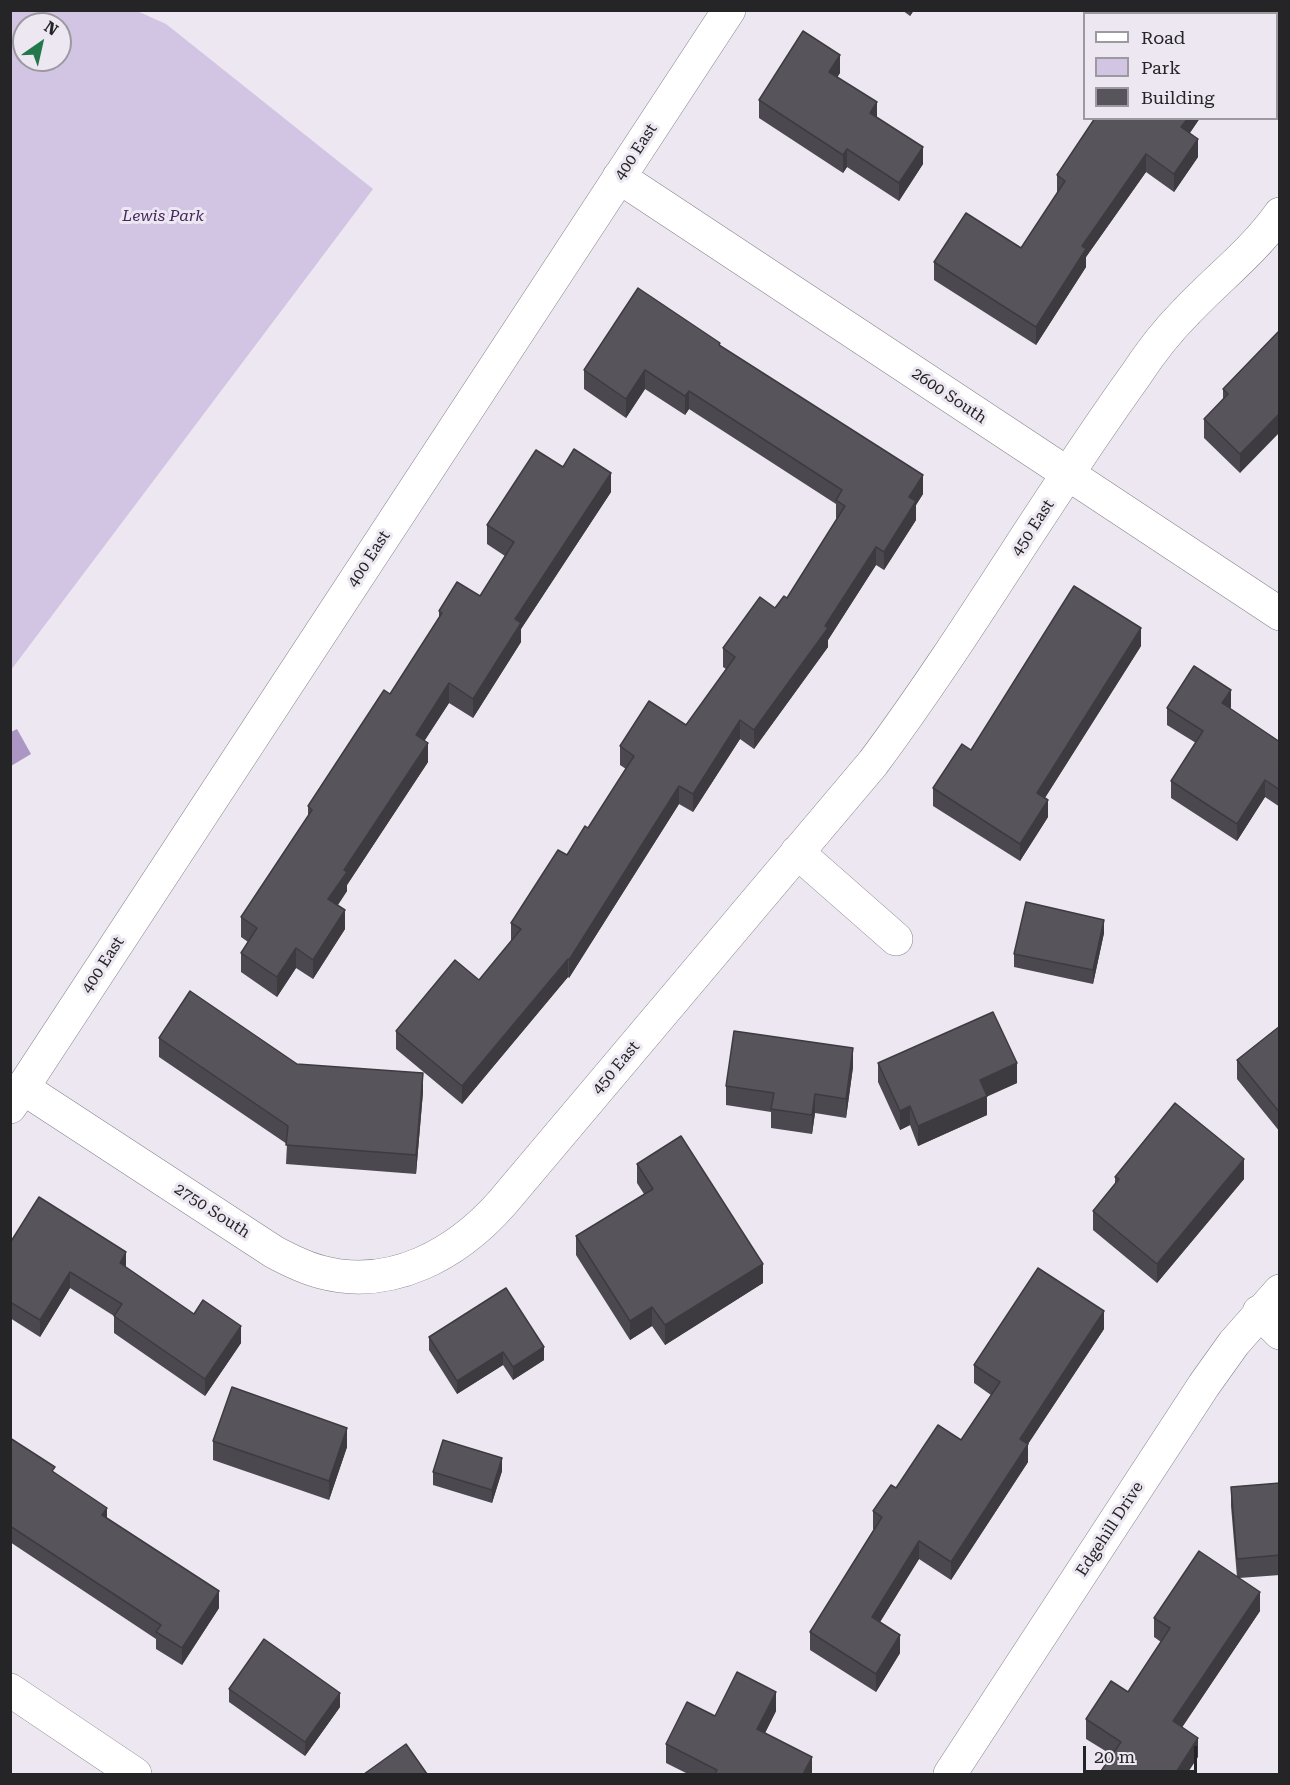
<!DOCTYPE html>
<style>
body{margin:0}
#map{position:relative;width:1290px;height:1785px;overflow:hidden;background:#ece7f1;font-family:"Roboto Serif",serif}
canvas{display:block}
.frame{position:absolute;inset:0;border:12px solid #252427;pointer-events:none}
.legend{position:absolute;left:1083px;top:12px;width:195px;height:108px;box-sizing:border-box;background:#ece7f1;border:2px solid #9c99a0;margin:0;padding:8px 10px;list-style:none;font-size:18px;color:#252427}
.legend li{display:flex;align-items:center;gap:12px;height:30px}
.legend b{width:30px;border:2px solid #9c99a0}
.north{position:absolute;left:12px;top:12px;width:60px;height:60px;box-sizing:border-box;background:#ece7f1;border:2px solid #9c99a0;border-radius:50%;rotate:34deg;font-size:16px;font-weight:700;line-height:24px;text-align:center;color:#252427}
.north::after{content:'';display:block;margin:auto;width:21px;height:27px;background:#23784b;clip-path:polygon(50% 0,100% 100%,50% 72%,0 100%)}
.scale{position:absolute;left:1083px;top:1746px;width:114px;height:27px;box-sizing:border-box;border:3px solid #252427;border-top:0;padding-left:8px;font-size:18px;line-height:21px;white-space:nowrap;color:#252427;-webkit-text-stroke:4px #ece7f1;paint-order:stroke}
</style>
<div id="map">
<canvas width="1290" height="1785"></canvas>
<div class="frame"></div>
<ul class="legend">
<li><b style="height:8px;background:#fff"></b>Road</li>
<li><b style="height:16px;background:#d2c4e3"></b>Park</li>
<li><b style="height:16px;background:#58545c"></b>Building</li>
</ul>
<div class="north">N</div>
<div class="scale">20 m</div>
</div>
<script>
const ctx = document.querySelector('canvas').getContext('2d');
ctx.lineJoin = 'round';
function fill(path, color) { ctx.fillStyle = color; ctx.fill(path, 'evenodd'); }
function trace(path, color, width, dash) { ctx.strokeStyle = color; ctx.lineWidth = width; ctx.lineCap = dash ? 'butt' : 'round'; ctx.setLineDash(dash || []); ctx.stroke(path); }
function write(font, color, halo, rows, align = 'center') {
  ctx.font = font + ' "Roboto Serif",serif'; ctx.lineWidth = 6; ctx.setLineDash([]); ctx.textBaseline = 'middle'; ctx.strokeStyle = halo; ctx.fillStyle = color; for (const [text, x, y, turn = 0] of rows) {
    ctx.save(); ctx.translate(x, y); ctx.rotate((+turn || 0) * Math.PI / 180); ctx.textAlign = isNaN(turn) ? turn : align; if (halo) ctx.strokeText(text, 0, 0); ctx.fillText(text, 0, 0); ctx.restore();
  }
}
fill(new Path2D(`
 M11,10L137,11L166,24L373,189L11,670ZM24,24H60V60H24Z`), '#d2c4e3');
fill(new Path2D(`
 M17,729L31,754L11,766V732Z`), '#ac97c4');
const street = new Path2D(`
 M619,177L1280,614
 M797,852L896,939
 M23,1088L274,1252C289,1260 305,1268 321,1272C391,1291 457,1254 502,1203L873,763C966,638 1044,502 1135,376C1150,353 1167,331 1186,312C1217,279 1253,252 1280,214
 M1259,1312L1280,1333
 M950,1774L1204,1385L1234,1343L1280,1291`);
const secondary = new Path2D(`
 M10,1107L729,10
 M10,1690L135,1774`);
trace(street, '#87838b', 34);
trace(secondary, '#87838b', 34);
trace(street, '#fff', 33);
trace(secondary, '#fff', 33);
fill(new Path2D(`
 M902,10H914L910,16Z
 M840,73L837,77L923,164L899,201L847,167L843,173L759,118V100Z
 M1095,118H1200L1190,133L1198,157L1174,192L1146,172L1086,257V267L1036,345L934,280V262L1021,248L1057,193V175Z
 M1280,330L1240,473L1204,438V419L1223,400V389Z
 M720,346L923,494L916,505V520L884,570L876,565L828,640V647L754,749L740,739L693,812L679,804L569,978L568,977L462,1104L396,1049V1031L479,980L511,941V923L588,828L626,769L620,765V746L686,725L726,669L723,667V648L775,608L787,598L837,519L836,518V504L689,409L685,415L645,389L626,418L584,389V370Z
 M563,467L611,492L521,629V642L473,718L449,703L424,741L428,762L347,885V891L338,905L345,929L313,979L296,968L277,997L241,972V953L248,942L241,937V917L308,817V806L390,694L439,618V611L480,596L505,556L487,544V525Z
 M1141,646L1045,798L1048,817L1020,861L933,806V788L971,750Z
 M1231,707L1230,709L1280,742V807L1265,797L1237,841L1171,798V781L1196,743L1167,725V708Z
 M1104,933L1093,984L1014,967V954Z
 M1280,1026V1132L1237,1079V1060Z
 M159,1038L297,1064L423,1092L416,1174L286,1164L287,1144L159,1057Z
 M878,1063L1017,1083L987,1096V1115L918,1146L910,1125L900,1130L878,1082Z
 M853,1067L846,1118L815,1113L812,1134L771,1128V1112L726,1105V1086Z
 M637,1164L763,1283L665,1345L652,1326L630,1340L576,1255V1236L644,1194L637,1183Z
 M1115,1177L1244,1179L1157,1283L1093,1230V1211L1115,1184Z
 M10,1243L126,1267L194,1314L241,1343L205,1396L114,1333V1316L70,1288L40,1337L10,1318Z
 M1104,1329L1028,1444V1462L951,1580L919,1559L880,1622L900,1653L876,1692L810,1650V1632L874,1529H873V1511L896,1488L961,1440L991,1395L974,1383V1365Z
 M429,1337L544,1360L513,1380L503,1365L457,1394L429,1350Z
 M10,1438L55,1473L107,1519L219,1608L182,1665L156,1649V1639L10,1542Z
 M213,1441L347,1447L329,1500L213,1460Z
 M502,1471L492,1503L433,1485V1472Z
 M1280,1483V1575L1239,1578L1260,1611L1182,1727L1198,1757L1112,1755L1086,1739V1719L1128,1692L1161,1642L1154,1637V1618L1237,1577L1231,1506V1487Z
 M229,1689L340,1707L305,1756L229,1702Z
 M776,1711L765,1733L812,1774H688L666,1763V1744L715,1716Z`), '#4c484f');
fill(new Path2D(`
 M910,10H914L910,16Z
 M1263,10H1276L1273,14H1261Z
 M840,55V73L829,90V72Z
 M877,102V120L870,113Z
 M1188,118H1200L1181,145V127Z
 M1198,139V157L1174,192V174Z
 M923,147V164L899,201V183Z
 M847,149V167L843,173V155Z
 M1146,154V172L1086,257V267L1036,345V327L1082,246Z
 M645,370V389L626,418V399Z
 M689,391V409L685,415V396Z
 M1280,413V432L1240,473V454Z
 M611,473V492L521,629V642L473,718V699L515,619Z
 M923,475V494L916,505V520L884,570V552L909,497Z
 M876,547V565L828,640V647L754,749V730L825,626Z
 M1141,628V646L1037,810V793Z
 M449,683V703L416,754V735Z
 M1231,690V707L1222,721V703Z
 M740,720V739L693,812V794Z
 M428,743V762L347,885V891L328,919V899L344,870Z
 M1265,780V797L1237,841V824Z
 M679,786V804L569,978V960Z
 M1048,800V817L1020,861V844Z
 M345,910V929L313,979V960Z
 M1104,920V933L1093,984V970Z
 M296,948V968L277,997V977Z
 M568,959V977L462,1104V1086Z
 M853,1048V1067L846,1118V1099Z
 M1017,1063V1083L984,1098L987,1096V1115L918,1146V1126L980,1080Z
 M423,1073V1092L416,1174V1155Z
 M815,1094V1113L812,1134V1115Z
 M910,1106V1125L900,1130V1111Z
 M1244,1159V1179L1157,1283V1264Z
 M126,1252V1269L120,1263Z
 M763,1264V1283L665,1345V1325Z
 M70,1272V1288L40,1337V1320Z
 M652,1307V1326L630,1340V1321Z
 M1104,1311V1329L1028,1444V1462L951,1580V1562L1020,1439Z
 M241,1326V1343L205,1396V1379Z
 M544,1347V1360L513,1380V1367Z
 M503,1352V1365L457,1394V1381Z
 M347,1428V1447L329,1500V1481Z
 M502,1458V1471L492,1503V1490Z
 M107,1508V1525L102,1515Z
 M919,1541V1559L872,1635V1617Z
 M219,1591V1608L182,1665V1648Z
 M1260,1592V1611L1173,1741V1721Z
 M900,1635V1653L876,1692V1674Z
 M776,1692V1711L757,1749V1729Z
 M340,1693V1707L305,1756V1742Z
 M1198,1738V1757L1187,1774H1175Z
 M812,1757V1774H803Z`), '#3e3b40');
const building = new Path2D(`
 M1193,10H1263L1261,14H1190Z
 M803,31L840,55L829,72L877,102L870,113L923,147L899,183L847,149L843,155L759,100Z
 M1095,118H1188L1181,127L1198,139L1174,174L1146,154L1082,246L1086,249L1036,327L934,262L966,213L1021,248L1065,181L1057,175Z
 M638,288L720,343L719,345L923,475L909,497L916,501L884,552L876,547L825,626L828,628L754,730L740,720L693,794L679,786L569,960L568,959L462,1086L396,1031L455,960L479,980L521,929L511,923L558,850L567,855L585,826L588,828L634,756L620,746L649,701L686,725L735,657L723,648L760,597L775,608L784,596L787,598L845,506L836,500L842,490L689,391L685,396L645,370L626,399L584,370Z
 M1280,330V413L1240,454L1204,419L1228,394L1223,389Z
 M574,449L611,473L515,619L521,623L473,699L449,683L416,735L428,743L344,870L347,872L328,899L345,910L313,960L296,948L277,977L241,953L257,928L241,917L312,810L308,806L384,690L390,694L442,613L439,611L457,582L480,596L514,542L487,525L536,450L563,467Z
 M1074,586L1141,628L1037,793L1048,800L1020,844L933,788L962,744L971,750Z
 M1194,666L1231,690L1222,703L1280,742V790L1265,780L1237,824L1171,781L1203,731L1167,708Z
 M1026,902L1104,920L1093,970L1014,954Z
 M190,991L297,1064L423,1073L416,1155L286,1145L288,1126L159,1038Z
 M993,1012L1017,1063L980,1080L987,1096L918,1126L910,1106L900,1111L878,1063Z
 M1280,1026V1113L1237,1060Z
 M734,1031L853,1048L846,1099L815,1094L812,1115L771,1109L774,1093L726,1086Z
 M1175,1103L1244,1159L1157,1264L1093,1211L1119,1179L1115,1177Z
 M681,1136L763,1264L665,1325L652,1307L630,1321L576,1236L653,1189L637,1164Z
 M39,1197L126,1252L120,1263L194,1314L203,1300L241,1326L205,1379L114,1316L122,1304L70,1272L40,1320L10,1302V1243Z
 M1038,1268L1104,1311L1020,1439L1028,1444L951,1562L919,1541L872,1617L900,1635L876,1674L810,1632L882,1517L873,1511L891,1485L896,1488L938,1425L961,1440L1000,1382L974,1365Z
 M506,1288L544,1347L513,1367L503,1352L457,1381L429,1337Z
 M232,1387L347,1428L329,1481L213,1441Z
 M10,1438L55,1467L52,1471L107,1508L102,1515L219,1591L182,1648L156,1632L161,1625L10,1526Z
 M443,1440L502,1458L492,1490L433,1472Z
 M1280,1483V1555L1237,1559L1231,1487Z
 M1199,1551L1260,1592L1173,1721L1198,1738L1175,1774H1099L1121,1742L1086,1719L1111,1681L1128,1692L1170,1628L1154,1618Z
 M264,1639L340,1693L305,1742L229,1689Z
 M737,1672L776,1692L757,1729L812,1757L803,1774H715L717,1770L666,1744L687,1702L715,1716Z
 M406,1744L427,1774H364Z`);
fill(building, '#58545c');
trace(building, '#3e3b40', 1.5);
write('16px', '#252427', '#ece7f1', [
 ["400 East",636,152,-57],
 ["2600 South",949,396,34],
 ["450 East",1033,528,-57],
 ["400 East",369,559,-57],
 ["400 East",103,965,-57],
 ["450 East",616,1068,-50],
 ["2750 South",212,1211,33],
 ["Edgehill Drive",1110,1529,-57]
]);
write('italic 16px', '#45275f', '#ece7f1', [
 ["Lewis Park",163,216]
]);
</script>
